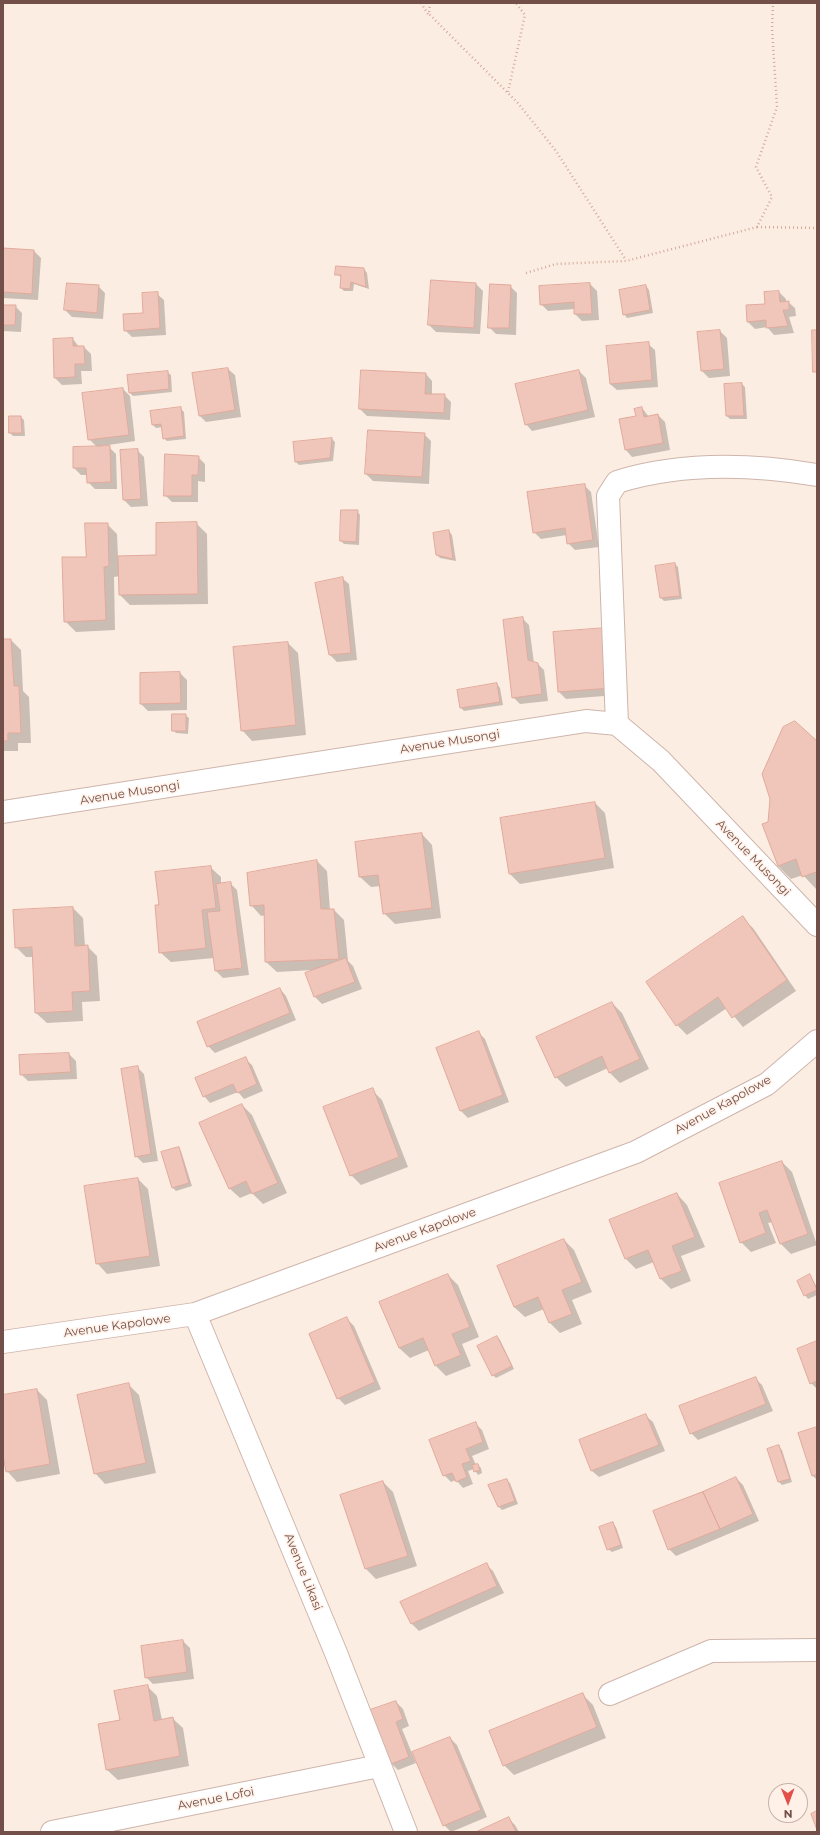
<!DOCTYPE html>
<style>
body{margin:0}
#map{position:relative;width:820px;height:1835px;overflow:hidden;background:#fcede2;font-family:Montserrat,sans-serif}
canvas{display:block}
.frame{position:absolute;inset:0;border:4px solid #725049;pointer-events:none}
.north{position:absolute;left:768px;top:1783px;width:40px;height:40px;box-sizing:border-box;background:#fff1e8;border:1px solid #c7b1a8;border-radius:50%;rotate:179deg;font-size:11px;font-weight:700;line-height:16px;text-align:center;color:#725049}
.north::after{content:'';display:block;margin:auto;width:14px;height:18px;background:#e34e4a;clip-path:polygon(50% 0,100% 100%,50% 72%,0 100%)}
</style>
<div id="map">
<canvas width="820" height="1835"></canvas>
<div class="frame"></div>
<div class="north">N</div>
</div>
<script>
const ctx = document.querySelector('canvas').getContext('2d');
ctx.lineJoin = 'round';
function fill(path, color) { ctx.fillStyle = color; ctx.fill(path, 'evenodd'); }
function trace(path, color, width, dash) { ctx.strokeStyle = color; ctx.lineWidth = width; ctx.lineCap = dash ? 'butt' : 'round'; ctx.setLineDash(dash || []); ctx.stroke(path); }
function write(font, color, halo, rows, align = 'center') {
  ctx.font = font + ' Montserrat,sans-serif'; ctx.lineWidth = 3; ctx.setLineDash([]); ctx.textBaseline = 'middle'; ctx.strokeStyle = halo; ctx.fillStyle = color; for (const [text, x, y, turn = 0] of rows) {
    ctx.save(); ctx.translate(x, y); ctx.rotate((+turn || 0) * Math.PI / 180); ctx.textAlign = isNaN(turn) ? turn : align; if (halo) ctx.strokeText(text, 0, 0); ctx.fillText(text, 0, 0); ctx.restore();
  }
}
fill(new Path2D(`
 M3,249L34,251L41,258L38,300L3,298Z
 M364,269L367,273L369,289L354,284L353,291H344L341,288L342,278L337,274Z
 M432,281L476,284L483,291L480,334L436,332L429,325Z
 M590,284L597,291L599,320L582,321L575,314V309L548,311L541,304Z
 M98,286L105,293L103,319L72,317L65,310Z
 M510,286L517,293L516,335L496,334L489,327Z
 M646,286L649,290L653,313L627,318L624,314Z
 M779,292L786,299V302H788L795,308L796,316L789,317L794,333L774,335L767,327L755,329L748,322Z
 M157,294L164,300L166,335L132,337L125,330L144,314Z
 M3,306H15L22,313L21,332L3,331Z
 M720,331L727,338L730,376L709,378L702,371Z
 M73,339L79,347H84L91,354L92,371H81L82,384L62,385L55,378Z
 M648,344L655,350L658,387L617,390L610,384Z
 M228,369L235,375L241,417L206,422L199,415Z
 M579,371L586,378L595,417L532,431L526,424Z
 M167,372L171,375L172,392L133,396L130,393Z
 M426,374L432,381V395H444L451,402L450,420L367,416L360,409Z
 M742,384L745,387L747,419H730L727,416Z
 M123,389L130,396L135,441L102,446V447H109L116,454L117,489H95L88,482V475H81L74,468L97,447L89,439Z
 M180,408L184,412L186,439L167,441L164,438L163,427L156,428L153,425Z
 M642,408L649,417L658,415L665,422L670,450L632,457L626,450L620,420L637,417Z
 M21,417L24,420L25,436H13L10,433Z
 M424,434L431,441L429,484L373,481L366,474Z
 M332,439L335,442L333,461L299,465L296,462L294,443Z
 M137,450L144,457L148,506L131,507L124,500L121,451Z
 M198,457L205,464V482L198,481V502H172L165,495Z
 M584,485L591,492L599,547L575,550L568,543L567,535L541,539L534,532Z
 M357,511L360,515L359,545L344,544L341,541Z
 M196,523L207,534L208,604L130,605L120,595V576L114,577L115,630L76,632L65,621L87,557L107,524L117,534L118,557L157,556Z
 M449,531L452,535L456,561L440,558L437,555Z
 M675,564L678,567L682,599L664,601L661,598Z
 M342,578L349,584L357,660L337,662L330,655Z
 M522,618L529,625L534,663H537L544,670L548,701L520,704L513,697Z
 M554,633L617,695L566,699L559,692Z
 M3,640H11L21,650L23,691L29,697L31,743H18V751H3Z
 M288,643L298,653L306,735L252,741L242,730Z
 M180,673L187,680V710L148,711L141,704V674Z
 M497,684L500,688L503,705L464,711L461,708Z
 M185,715L189,718L188,734L176,733L173,730Z
 M817,742V889H816L803,875L791,879L778,866L769,823Z
 M595,803L605,813L614,868L520,884L510,874Z
 M422,834L432,845L441,918L395,924L384,913L381,886L371,887L360,877Z
 M317,861L327,871L330,910H334L344,920L348,961L353,966L362,989L322,1004L315,997L306,973L313,970L277,972L266,962V915L261,916L251,905Z
 M210,867L221,877V884L230,883L237,890L249,975L223,978L216,971L214,958L171,962L160,952V906Z
 M73,908L83,918L85,946H87L97,956L100,1001L82,1002L83,1021L47,1023L36,1013L33,957H26L16,947L14,911Z
 M742,918L753,928L796,991L743,1027L727,1008L687,1035L677,1025Z
 M280,989L286,996L296,1020L215,1053L208,1046Z
 M612,1003L622,1013L649,1069L620,1083L610,1073L608,1068L566,1087L556,1077Z
 M478,1032L485,1039L509,1102L468,1118L461,1111L437,1048Z
 M69,1054L76,1061L77,1079L28,1081L21,1074Z
 M245,1059L252,1065L263,1091L244,1099L238,1092L210,1103L204,1096Z
 M137,1067L144,1074L158,1161L143,1163L136,1156Z
 M372,1090L382,1100L408,1167L361,1185L351,1175Z
 M242,1105L252,1115L287,1193L263,1204L252,1193L240,1198L229,1188Z
 M178,1148L181,1151L192,1186L176,1191L173,1188Z
 M782,1162L792,1172L817,1245L791,1254L781,1244L773,1222L768,1223L776,1243L751,1252L741,1242Z
 M138,1179L148,1189L160,1266L107,1274L97,1263Z
 M677,1194L687,1205L705,1247L681,1256L691,1281L671,1289L661,1279L654,1262L636,1269L626,1259Z
 M564,1240L574,1250L592,1292L572,1300L582,1324L560,1333L550,1323L544,1309L525,1317L514,1307Z
 M448,1275L458,1285L479,1337L462,1344L471,1366L446,1376L436,1366L429,1350L410,1358L399,1348Z
 M810,1276L817,1287V1295L808,1299L805,1295Z
 M347,1319L354,1326L381,1389L345,1405L338,1398Z
 M497,1337L500,1340L514,1369L496,1378L493,1375Z
 M817,1342V1389L811,1383Z
 M755,1378L762,1385L773,1411L698,1440L691,1433Z
 M129,1385L139,1395L156,1473L105,1484L95,1473Z
 M37,1390L47,1400L60,1474L17,1482L7,1471L3,1450V1396Z
 M646,1416L653,1422L665,1451L599,1477L592,1471L580,1441Z
 M475,1423L482,1430L489,1449L472,1456L476,1465H478L481,1468L482,1473L478,1475L474,1469L468,1471L473,1484L463,1488L456,1480L451,1482L444,1475Z
 M817,1428V1480L812,1475Z
 M778,1446L782,1450L792,1482L782,1485L779,1482L768,1450Z
 M736,1478L743,1485L759,1521L676,1556L669,1549L655,1511Z
 M506,1480L510,1483L518,1504L502,1510L499,1507L490,1486Z
 M383,1482L393,1492L417,1566L376,1579L366,1569L341,1495Z
 M613,1524L616,1527L623,1548L612,1552L608,1549Z
 M486,1564L493,1571L504,1593L419,1631L412,1624L402,1602Z
 M183,1641L190,1648L194,1679L153,1684L146,1677Z
 M147,1686L157,1696L162,1720L172,1718L183,1728L189,1766L118,1780L107,1770L121,1721Z
 M582,1694L593,1705L606,1738L514,1775L504,1765Z
 M396,1702L403,1709L409,1726L402,1729L416,1763L398,1770L391,1763Z
 M450,1738L457,1745L487,1817L451,1832L444,1825Z
 M508,1818L515,1825L519,1832H478Z`), '#0003');
const building = new Path2D(`
 M3,248L34,250L32,294L3,292Z
 M336,266L364,268L366,287L351,282L350,289L340,288L341,275H335Z
 M431,280L476,283L474,328L428,325Z
 M67,283L99,285L97,313L64,310Z
 M590,283L592,314H574V302L540,305L539,286Z
 M490,284L511,285L509,328H488Z
 M646,285L650,310L623,315L619,290Z
 M779,291L780,302L789,301V310H783L788,326L766,328V320L747,322L746,305L765,304L764,292Z
 M158,292L160,328L124,331L123,314L143,313L142,293Z
 M3,305H16L15,325H3Z
 M720,330L724,369L701,371L697,332Z
 M812,330H817V372H813Z
 M73,338V346H84L85,364H75V377L54,378L53,339Z
 M649,342L652,380L610,384L606,346Z
 M228,368L235,410L199,416L192,373Z
 M361,370L426,373L425,394H445L444,413L359,409Z
 M579,370L588,410L525,425L515,384Z
 M168,371L169,389L129,393L127,375Z
 M742,383L744,416H726L724,384Z
 M123,388L129,435L88,440L82,393Z
 M181,407L184,436L163,439L161,424L152,425L150,411Z
 M642,407L644,417L658,414L663,443L625,450L619,419L636,416L634,409Z
 M9,416H21L22,433H9Z
 M368,430L425,433L422,477L365,474Z
 M332,438L330,458L295,462L293,442Z
 M110,446L111,482L87,483L86,468H73V447Z
 M138,449L141,499L123,500L120,450Z
 M165,454L199,456L198,475H192V496H164Z
 M585,484L593,540L567,544L565,528L533,533L527,492Z
 M341,510H358L356,542L340,541Z
 M197,522L198,594L119,595L118,556L156,555V523Z
 M85,523H108L109,566L104,567L106,620L64,622L62,557H86Z
 M449,530L453,559L436,555L433,533Z
 M675,563L680,596L660,598L655,566Z
 M343,577L351,653L329,655L315,583Z
 M523,617L528,660L538,663L542,694L512,698L503,620Z
 M606,628L611,688L558,692L553,632Z
 M3,639H11L14,686H19L21,733H8V741H3Z
 M288,642L296,725L241,731L233,647Z
 M180,672L181,703L140,704V673Z
 M497,683L500,702L460,708L457,690Z
 M172,714H186V731H172Z
 M795,721L817,741V875L816,872L802,877L796,859L778,866L762,824L768,822L770,799L762,774L783,727Z
 M595,802L605,858L509,874L500,818Z
 M422,833L432,908L383,914L378,875L359,877L355,842Z
 M317,860L321,909H334L339,959L265,962L264,905L250,906L247,873Z
 M211,866L216,908L202,910L206,948L159,953L155,905H159L155,872Z
 M231,882L242,968L215,971L207,912L220,911L216,884Z
 M73,907L75,946L88,945L90,991L72,992L73,1011L35,1013L32,947L15,948L13,910Z
 M743,916L787,980L732,1018L718,997L676,1026L646,982Z
 M346,958L355,982L314,997L305,973Z
 M280,988L290,1013L207,1047L197,1022Z
 M612,1002L640,1059L609,1073L602,1056L555,1078L536,1037Z
 M479,1031L503,1095L460,1111L436,1048Z
 M69,1053L71,1072L20,1075L19,1055Z
 M246,1057L257,1084L237,1093L233,1084L203,1097L195,1078Z
 M138,1066L151,1154L135,1157L121,1069Z
 M373,1088L399,1157L350,1176L323,1107Z
 M242,1104L278,1183L252,1194L246,1181L229,1189L199,1123Z
 M179,1147L189,1183L172,1188L161,1152Z
 M782,1161L808,1234L780,1244L767,1210L759,1213L766,1233L740,1243L719,1183Z
 M138,1178L150,1256L96,1264L84,1186Z
 M677,1193L695,1237L672,1246L682,1271L660,1279L648,1250L625,1259L609,1220Z
 M564,1239L582,1282L562,1290L572,1314L549,1323L538,1297L514,1307L497,1266Z
 M448,1274L470,1327L452,1334L461,1355L435,1366L423,1338L399,1348L379,1302Z
 M810,1274L817,1290L804,1296L797,1281Z
 M347,1317L375,1382L337,1399L309,1334Z
 M497,1336L512,1366L492,1376L477,1346Z
 M817,1341V1381L810,1384L797,1349Z
 M756,1377L766,1404L690,1434L679,1406Z
 M129,1383L146,1463L94,1474L77,1395Z
 M37,1389L50,1464L6,1472L3,1456V1395Z
 M646,1414L659,1445L591,1471L579,1440Z
 M476,1422L483,1442L466,1449L471,1461L462,1464L467,1477L456,1482L452,1473L443,1476L429,1440Z
 M817,1427V1474L812,1476L798,1433Z
 M779,1445L790,1479L778,1482L767,1449Z
 M478,1464L480,1470L474,1472L472,1465Z
 M736,1477L753,1514L720,1529L703,1492Z
 M507,1479L515,1501L498,1507L488,1485Z
 M383,1481L408,1556L365,1569L340,1495Z
 M703,1492L720,1529L668,1550L653,1511Z
 M613,1522L621,1545L607,1550L599,1527Z
 M487,1563L497,1586L411,1624L400,1602Z
 M183,1640L187,1672L145,1678L141,1646Z
 M148,1685L154,1721L173,1717L180,1756L106,1770L98,1724L120,1720L114,1691Z
 M583,1693L597,1727L503,1766L489,1731Z
 M396,1701L403,1719L396,1722L409,1757L391,1764L370,1710Z
 M450,1737L481,1810L443,1826L412,1752Z
 M817,1811V1830L811,1814Z
 M509,1817L516,1832H476Z`);
fill(building, '#f0c6bb');
trace(building, '#e2a99b', 1);
const minor = new Path2D(`
 M617,724L608,496L617,482C681,462 751,464 817,475
 M3,812L586,721L617,724L661,761L817,925
 M195,1314L336,1653L406,1832
 M3,1342L195,1314L636,1152L767,1084L817,1041
 M610,1694L711,1651L817,1650
 M52,1832L379,1766`);
trace(minor, '#ceb5ac', 24);
trace(new Path2D(`
 M421,3L428,14
 M430,3L429,14L517,102L556,151L626,260
 M508,92L525,15L516,3
 M757,227L817,228
 M526,273L556,264L626,261L757,227L772,197L756,167L777,107L772,29L773,3`), '#d5a99e', 2.5, [1, 3]);
trace(minor, '#fff', 22);
write('12px', '#725049', '#fff1e8', [
 ["Avenue Musongi",450,742,-9],
 ["Avenue Musongi",130,793,-9],
 ["Avenue Musongi",753,858,46],
 ["Avenue Kapolowe",723,1105,-29],
 ["Avenue Kapolowe",425,1230,-20],
 ["Avenue Kapolowe",117,1326,-8],
 ["Avenue Likasi",303,1572,68],
 ["Avenue Lofoi",216,1799,-11]
]);
</script>
